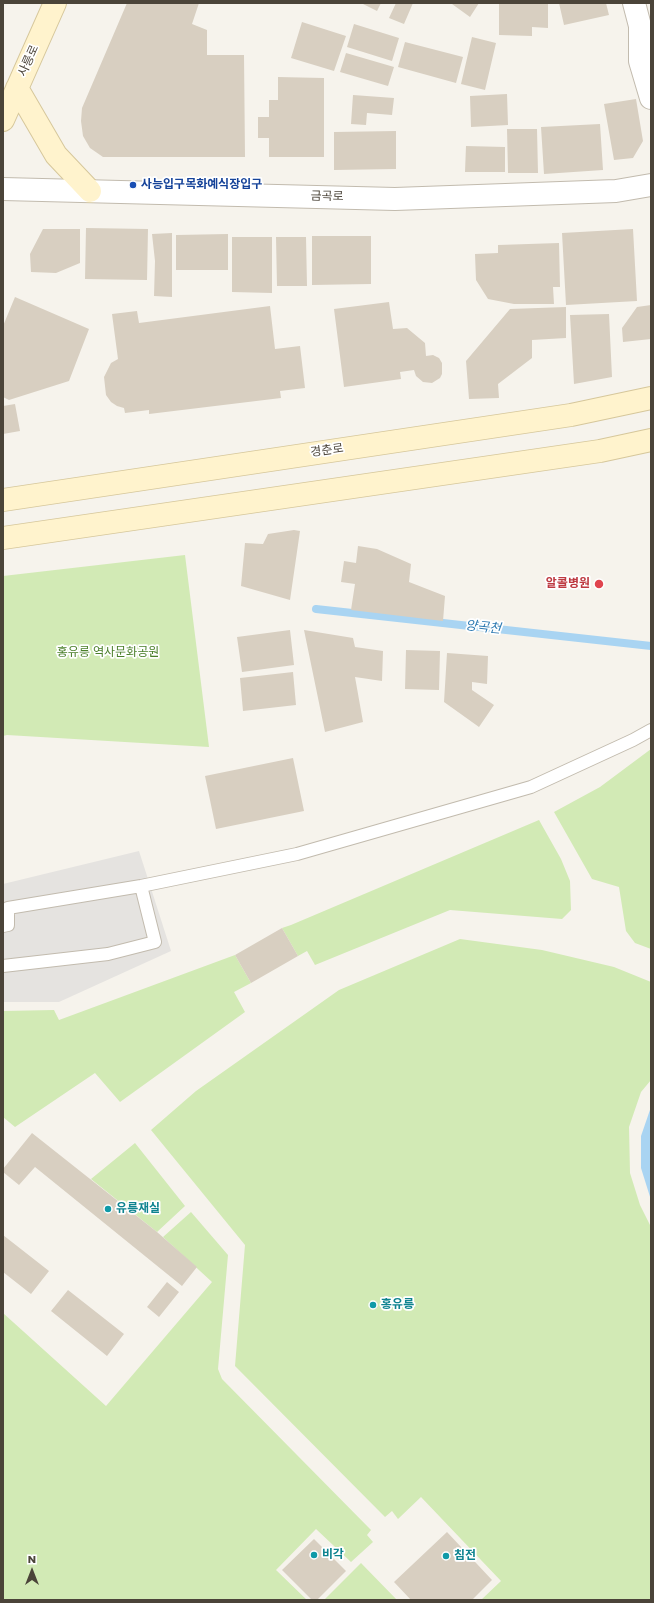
<!DOCTYPE html>
<meta charset="utf-8">
<style>
body{margin:0}
#map{position:relative;width:654px;height:1603px;overflow:hidden;background:#f6f3ec;font-family:Poppins,sans-serif}
canvas{display:block}
.frame{position:absolute;inset:0;border:4px solid #4b4439;pointer-events:none}
.north{position:absolute;left:12px;top:1551px;width:40px;height:40px;-webkit-text-stroke:3px #fff;paint-order:stroke;rotate:0deg;font-size:11px;font-weight:700;line-height:16px;text-align:center;color:#4b4439}
.north::after{content:'';display:block;margin:auto;width:14px;height:18px;background:#4b4439;clip-path:polygon(50% 0,100% 100%,50% 72%,0 100%)}
</style>
<div id="map">
<canvas width="654" height="1603"></canvas>
<div class="frame"></div>
<div class="north">N</div>
</div>
<script>
const ctx = document.querySelector('canvas').getContext('2d');
ctx.lineJoin = 'round';
function fill(path, color) { ctx.fillStyle = color; ctx.fill(path, 'evenodd'); }
function trace(path, color, width, dash) { ctx.strokeStyle = color; ctx.lineWidth = width; ctx.lineCap = dash ? 'butt' : 'round'; ctx.setLineDash(dash || []); ctx.stroke(path); }
function write(font, color, halo, rows, align = 'center') {
  ctx.font = font + ' Poppins,"Noto Sans KR",sans-serif'; ctx.lineWidth = 3.5; ctx.setLineDash([]); ctx.textBaseline = 'middle'; ctx.strokeStyle = halo; ctx.fillStyle = color; for (const [text, x, y, turn = 0] of rows) {
    ctx.save(); ctx.translate(x, y); ctx.rotate((+turn || 0) * Math.PI / 180); ctx.textAlign = isNaN(turn) ? turn : align; if (halo) ctx.strokeText(text, 0, 0); ctx.fillText(text, 0, 0); ctx.restore();
  }
}
fill(new Path2D(`
 M185,555L209,747L7,735L3,736V576Z
 M651,749V949L635,943L626,931L619,887L592,879L554,812L600,787Z
 M539,820L561,859L570,881L571,910L562,919L450,910L315,965L307,951L298,956L282,928L291,925Z
 M460,939L542,950L614,967L651,982V1080L641,1092L629,1127L630,1173L640,1205L651,1227V1600H481L501,1581L421,1497L398,1519L392,1511L385,1517L235,1366L245,1245L151,1130L196,1091L339,990Z
 M235,955L251,983L234,992L245,1012L120,1102L95,1073L15,1127L3,1117V1011L54,1010L59,1020Z
 M135,1143L185,1206L157,1232L91,1179Z
 M191,1212L228,1255L218,1369L222,1379L371,1530L367,1535L373,1542L351,1562L316,1529L276,1570L307,1600H3V1313L106,1406L212,1282L163,1237Z
 M361,1563L397,1600H324Z`), '#d2eab5');
fill(new Path2D(`
 M139,851L171,951L59,1002H3V884Z`), '#e5e3e0');
fill(new Path2D(`
 M651,1107V1200L641,1168V1136Z`), '#a9d4f2');
trace(new Path2D(`
 M316,609L651,646`), '#a9d4f2', 8);
fill(new Path2D(`
 M127,3H199L192,24L207,30V55H244L245,157H103L90,148L83,136L81,121L82,108Z
 M363,3H381L377,11L363,4Z
 M396,3H413L404,24L389,18Z
 M453,3H479L470,17L452,4Z
 M497,3H548V28L532,27V36L499,35V4Z
 M559,3H606L609,15L564,25Z
 M302,22L346,36L334,71L291,58Z
 M354,24L399,38L392,61L347,47Z
 M472,37L496,43L485,90L461,84Z
 M405,42L463,57L456,83L398,67Z
 M346,53L394,67L388,86L340,72Z
 M278,77L324,78V157H269V138H258V117H269V100H278Z
 M507,94L508,125L471,127L470,96Z
 M353,95L394,98L392,115L367,113L366,125L351,124Z
 M636,99L643,141L633,158L614,160L604,104Z
 M600,124L603,170L544,174L541,127Z
 M507,129H537L538,173H508Z
 M396,131V169L334,170V132Z
 M466,146L505,147V172H465Z
 M86,228L148,229L147,280L85,279Z
 M43,229H80V263L56,273L31,272L30,254Z
 M633,229L637,301L566,305L562,233Z
 M172,233V297L154,296L155,261L152,234Z
 M228,234V270H176V235Z
 M312,236H371V284L312,285Z
 M232,237H272V293L232,292Z
 M276,237H306L307,286H277Z
 M559,243L560,287H553L554,304H514L488,299L476,280L475,254L498,253V245Z
 M15,297L89,329L69,381L9,400L3,397V326Z
 M389,302L393,329L407,328L425,343L426,356L433,355L439,358L442,363V374L440,378L432,383L423,382L416,376L414,370L400,372L401,379L344,387L334,309Z
 M651,305V339L623,342L622,328L637,307Z
 M270,306L275,349L300,346L305,388L280,391L281,398L149,414V410L125,413L124,408L117,406L111,402L106,395L104,377L111,363L118,359L112,314L137,311L139,323Z
 M566,307V338L532,340V358L498,384L499,398L469,399L466,361L510,309Z
 M609,314L612,377L574,384L570,315Z
 M15,404L20,431L3,434V406Z
 M294,530L300,531L290,600L241,586L245,543L263,544L268,534Z
 M358,546L377,549L411,564L409,582L445,596L443,621L351,610L355,584L341,582L344,561L356,563Z
 M290,630L294,665L242,672L237,637Z
 M304,630L353,638L355,647L383,651L382,681L355,677L363,722L325,732Z
 M406,650L440,651L439,690L405,689Z
 M447,653L488,656L487,684L472,682V690L494,705L479,727L444,702Z
 M293,672L296,705L243,711L240,678Z
 M293,758L304,811L216,829L205,776Z
 M282,928L298,956L251,983L235,955Z
 M32,1133L157,1232L197,1267L182,1286L35,1167L19,1185L3,1172V1169Z
 M3,1235L49,1271L31,1294L3,1272Z
 M167,1282L179,1292L159,1317L147,1307Z
 M68,1290L124,1334L107,1356L51,1311Z
 M447,1532L492,1580L472,1600H411L394,1582Z
 M314,1539L346,1571L317,1600H312L282,1570Z`), '#d8cfc1');
const lane = new Path2D(`
 M3,926L8,925V908L141,886L297,854L531,787L633,740L651,730
 M3,966L108,954L155,942L141,886`);
const street = new Path2D(`
 M634,3L640,26V61L651,98
 M3,189L395,199L616,191L651,185`);
const secondary = new Path2D(`
 M17,88L56,155L90,191
 M3,120L55,3
 M3,500L571,415L651,398
 M3,538L600,451L651,440`);
trace(lane, '#c2bbae', 14);
trace(street, '#c2bbae', 24);
trace(secondary, '#d6c79b', 24);
trace(lane, '#fff', 12);
trace(street, '#fff', 22);
trace(secondary, '#fff3cd', 22);
for (const [x, y, r, color] of [
 [133,185,4,"#1a4fb4"],
 [599,584,5,"#e0444e"],
 [108,1209,4,"#0f9aa8"],
 [373,1305,4,"#0f9aa8"],
 [314,1555,4,"#0f9aa8"],
 [446,1556,4,"#0f9aa8"]
]) { const dot = new Path2D(); dot.arc(x, y, r, 0, 2 * Math.PI); ctx.fillStyle = color; ctx.fill(dot); trace(dot, '#fff', 1.5); }
write('12px', '#4b4439', '#fff', [
 ["사릉로",29,61,-66],
 ["금곡로",327,197,1],
 ["경춘로",327,451,-8]
]);
write('bold 12px', '#164399', '#fff', [
 ["사능입구목화예식장입구",141,185]
], 'left');
write('bold 12px', '#be3a42', '#fff', [
 ["알콜병원",590,584]
], 'right');
write('12px', '#4a7f2a', '#fff', [
 ["홍유릉 역사문화공원",108,653]
]);
write('bold 12px', '#0d838f', '#fff', [
 ["유릉재실",116,1209],
 ["홍유릉",381,1305],
 ["비각",322,1555],
 ["침전",454,1556]
], 'left');
write('italic 13px', '#2e7ab2', '#fff', [
 ["양곡천",483,628,6]
]);
</script>
